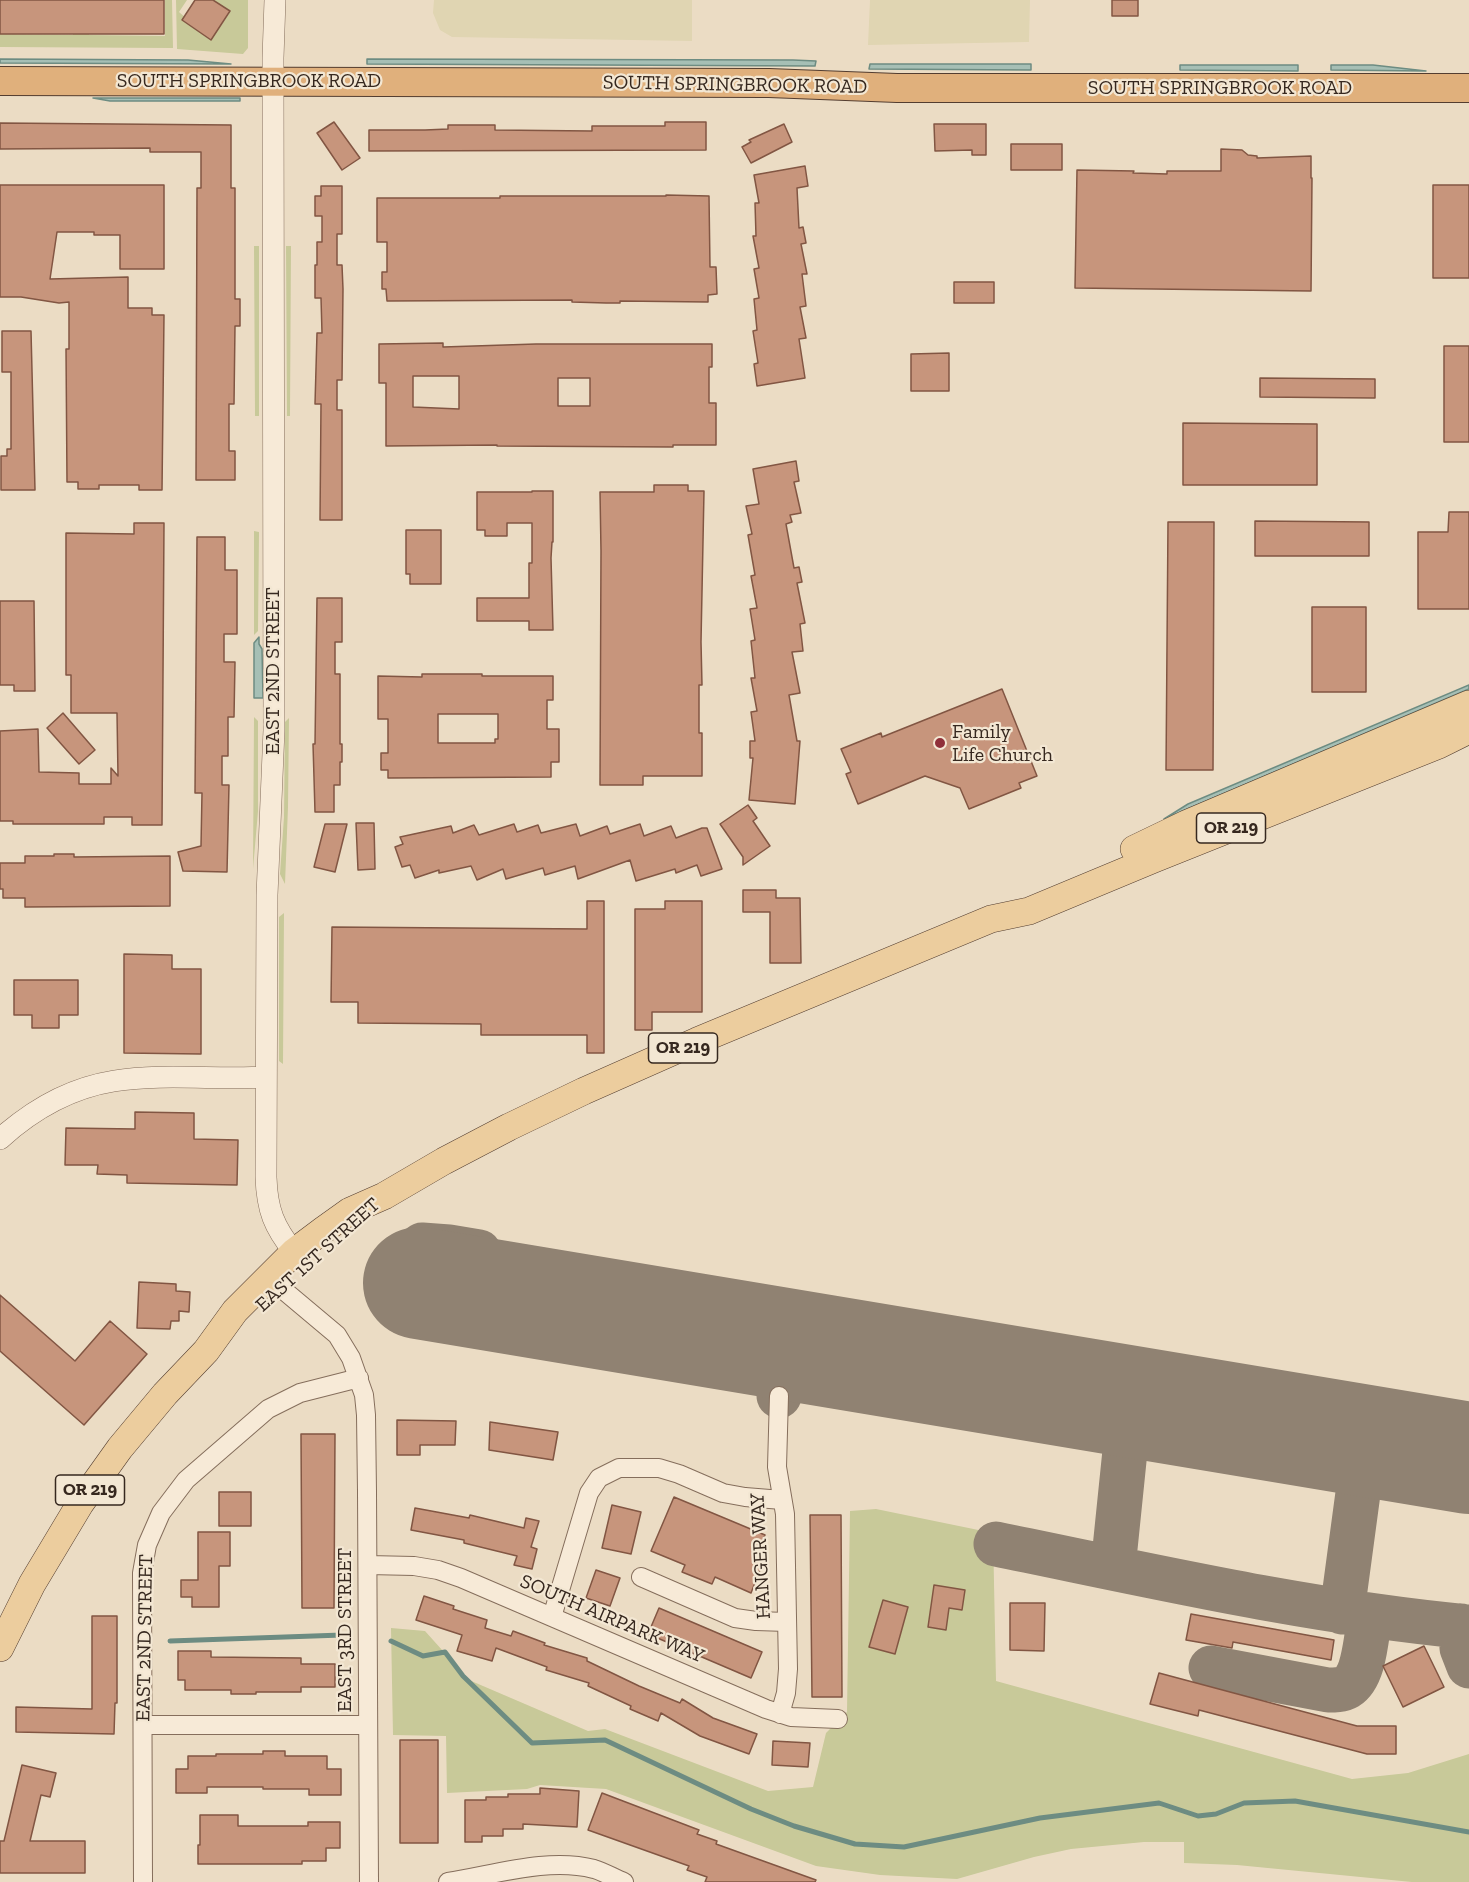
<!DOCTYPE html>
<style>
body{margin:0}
canvas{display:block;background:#ebdcc4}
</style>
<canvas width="1469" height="1882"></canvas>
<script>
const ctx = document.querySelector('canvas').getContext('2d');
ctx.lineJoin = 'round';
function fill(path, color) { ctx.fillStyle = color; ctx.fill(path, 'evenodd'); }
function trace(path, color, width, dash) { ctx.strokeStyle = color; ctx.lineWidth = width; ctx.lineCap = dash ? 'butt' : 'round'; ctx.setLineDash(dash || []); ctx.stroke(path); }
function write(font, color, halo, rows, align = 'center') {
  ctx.font = font + ' "Zilla Slab",serif'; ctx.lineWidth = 4.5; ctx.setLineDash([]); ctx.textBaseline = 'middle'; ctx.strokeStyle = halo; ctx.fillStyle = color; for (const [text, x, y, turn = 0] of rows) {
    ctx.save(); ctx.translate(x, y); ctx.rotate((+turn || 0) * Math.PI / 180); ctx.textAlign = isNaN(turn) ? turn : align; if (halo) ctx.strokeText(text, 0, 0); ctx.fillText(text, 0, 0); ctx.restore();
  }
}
fill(new Path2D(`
 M434,0H692V41L452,37L440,30L433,13Z
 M870,0H1030L1029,42L868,45Z`), '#e0d5b2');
fill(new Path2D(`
 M74,0H89V35L165,36V0H172L173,48L0,47V34L73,35Z
 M176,0H187L179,12L211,40L229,14L211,0H248V48L243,54L177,49Z
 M254,246H259V416H255Z
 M286,246H291L290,416H287Z
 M254,531L259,532L258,631L254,635Z
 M254,717L258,721V811L253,869Z
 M289,718L288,807L285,884L280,874L284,817L285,722Z
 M284,913L283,1064L279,1061V917Z
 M876,1509L993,1533L996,1681L1352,1779L1408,1773L1469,1754V1882H1412L1237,1865L1184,1863V1842H1144L1071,1849L1034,1857L957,1879L880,1875L816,1866L606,1789L540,1785L527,1789L447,1793L446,1736L393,1735L391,1628L425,1631L469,1680L588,1731L605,1729L768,1791L813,1787L826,1733L847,1712L850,1511Z`), '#c8c999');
const water = new Path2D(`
 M0,59L188,60L231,64L0,63Z
 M367,59L793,60L816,61L815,66L367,64Z
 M870,64H1031V70L869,69Z
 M1180,65H1298V71L1180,70Z
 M1331,65H1373L1426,71L1331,70Z
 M93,98H240V101H110Z
 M259,637V644L262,649L263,698H254V643Z
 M1469,685V689L1164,819L1188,804Z`);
fill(water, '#a6bfb5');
trace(water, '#6d8c82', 1.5);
trace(new Path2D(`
 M170,1641L342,1635
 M391,1641L423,1656L445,1652L463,1676L532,1743L605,1740L751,1809L794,1826L855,1844L904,1847L1040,1818L1159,1803L1198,1816L1216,1814L1244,1803L1295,1801L1469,1832`), '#6d8c82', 5);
trace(new Path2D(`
 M419,1283L412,1269L414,1252L422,1245L449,1247L479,1252L489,1267L499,1296
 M779,1396L784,1344
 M996,1544C1153,1576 1309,1612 1469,1627
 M1113,1568L1130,1402
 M1342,1612L1365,1441
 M1461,1626L1462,1648L1469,1666
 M1211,1668L1328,1690C1334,1690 1342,1690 1347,1687C1365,1676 1366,1636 1370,1616`), '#908272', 45);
trace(new Path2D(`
 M419,1283L1469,1458`), '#908272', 112);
const building = new Path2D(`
 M0,0H164V34H0Z
 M195,0H213L230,11L211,40L182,20Z
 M1112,0H1138V16H1112Z
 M334,122L360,158L342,170L317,133Z
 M665,122H706V150L369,151V130H425L448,129V125H495V130L592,131V126H665Z
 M0,123L231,125V188H235V299H240V326H235L234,404H229V451H235V480H196L197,188H201V152H150V148L0,149Z
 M784,124L792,142L751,163L742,147L751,142L749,140Z
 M934,124H986V155H972V150L935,151Z
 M1011,144H1062V170H1011Z
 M1221,149L1242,150L1248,155L1257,156V158L1311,156V178H1312L1311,291L1075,288L1077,170L1134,171L1133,173L1167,174V171H1221Z
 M805,166L808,186L797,188L799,228L803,227L806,243L801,244L807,274H802L806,306L800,307L806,338L799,339L805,378L757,386L754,364L758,363L753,331L757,330L754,299L759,298L754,269L759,268L753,236H756L755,203H759L754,175Z
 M0,185H164V269H120V235H94V232H57L50,279L128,277V308H152V315H164L162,490H139V485H99V489H78V482H67L66,349H69V302L59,303L21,297H0Z
 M1433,185H1469V278H1433Z
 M321,186H342V234H337V265H342L343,289L342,380H337V410H342V520H320L321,404H315L317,333H322L321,298H315V265H317V242H322V216H315V196H321Z
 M666,195L709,196L710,267H716L717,294L708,295V302L620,301V303H606L572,302V300L387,301L386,289H382V272H387V242H377V198H500V196H666Z
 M954,282H994V303H954Z
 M2,331H31L35,490H1V456H7V449H11V372H2Z
 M443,343V347L536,344H712V367H709V403H716V445H673V447L497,446V445L386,446V383H379V344ZM413,376H459V409L413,407ZM558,378H590V406H558Z
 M1444,346H1469V442H1444Z
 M949,353V391H911V354Z
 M1260,378L1375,379V398L1260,397Z
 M1183,423L1317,424V485H1183Z
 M796,461L799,481L794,482L801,513L790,515L792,522L786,524L794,568L799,567L802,582L797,583L805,623L800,624L803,651L792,652L800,693L789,695L797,741H800L795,804L749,800L753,758H750V741H755L751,712L757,711L751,678H755L751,641L755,640L750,609L757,608L751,576L755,575L748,535L752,534L746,506L759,504L753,469Z
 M654,485H688V491H704L701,642L702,685H699V733H702V776H643V785H600L601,551L600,492H654Z
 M532,491H553V542H552L551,558L553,630H529V621H477V598H529V563H532V523H507V536H485V530H477V492H532Z
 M1449,512H1469V609H1418V532H1448Z
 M1255,521L1369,522V556H1255Z
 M1168,522H1214L1213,770H1166Z
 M134,523H164L162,825H132V817H104V824H13V821H0V731L38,729L39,772L79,773V784H111V768L118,776L117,713H71V675H66V533L134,534Z
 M406,530H441V584H410V574H406Z
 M197,537H225V570H237V634H224V662H235L234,717H228V756H222V785H229L227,872L183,871L178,852L201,846L202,793H195Z
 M317,598H342V642H335V674H340V744H342V762H340V785H334V812H315L313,744H315Z
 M0,601H34L35,691H14V685H0Z
 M1312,607H1366V692H1312Z
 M422,674H482V676H553V700H547V729H559V762H551V777L388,778V770H381V753H388V719H378V676L422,677ZM438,714H498V739H495V743H438Z
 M1002,689L1037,776L1019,783L1021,788L969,809L960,788L925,776L858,804L846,774L851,772L841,749L881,733L882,737Z
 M63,713L95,750L79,764L47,728Z
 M748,805L757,818L753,821L770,846L743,865V857L720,824Z
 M356,823H374L375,869L358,870Z
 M325,824H347L335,872L314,867Z
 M514,824L517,832L538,825L541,833L576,824L580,836L607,826L610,834L640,824L644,836L671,826L676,838L702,828H707L722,869L701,876L697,865L676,873L675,869L636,881L630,860L578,879L575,866L545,875L543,868L506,879L503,869L477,880L471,866L439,873V870L415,878L410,865L402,867L395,847L403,844L400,837L451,826L453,833L474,825L479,835Z
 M54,854H74V857L170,856V906L25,907V898H3V889H0V863H25V856H54Z
 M743,890H776V898H800L801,963H770V912H743Z
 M587,901H604V1053H587V1035H481V1024L358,1023V1002H331L332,927L587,929Z
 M665,901H702V1012H652V1030H635V909H665Z
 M124,954L172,955V969H201V1054L124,1053Z
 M14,980H78V1015H59V1028H32V1015H14Z
 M135,1112L194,1113V1139L238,1140L237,1185L127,1183V1175L97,1174L98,1165H65L66,1128L135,1129Z
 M139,1282L176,1284V1291L190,1292L189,1312L179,1311V1321H171L170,1329L137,1328Z
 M0,1295L75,1361L110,1321L147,1354L84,1425L0,1351Z
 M397,1420L456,1421L455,1445H420V1455H397Z
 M490,1422L558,1432L553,1460L489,1450Z
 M301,1434H335L334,1608H302Z
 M219,1492H251V1526H219Z
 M674,1497L765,1535L754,1562L762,1565L751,1593L715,1577L712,1584L682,1572L685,1565L651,1551Z
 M612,1505L641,1512L631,1554L602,1548Z
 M415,1508L469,1518L470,1515L524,1528L526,1518L539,1521L531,1547L537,1549L532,1569L514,1565L517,1556L464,1543V1540L411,1530Z
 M810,1515H841L842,1697H812Z
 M198,1532H230V1566H219V1607H192V1597H181V1580H198Z
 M596,1570L620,1578L610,1606L586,1598Z
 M934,1585L965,1590L962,1610L949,1608L946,1630L928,1627Z
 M424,1596L454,1606L453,1609L487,1620L485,1628L511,1636L513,1631L545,1643L544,1645L587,1658V1661L639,1686L680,1703L682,1699L713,1718L757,1734L749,1754L700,1736L661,1713L658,1721L630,1709L631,1706L588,1686L589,1683L546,1670L547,1667L496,1648L492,1661L457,1651L462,1635L416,1620Z
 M883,1600L908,1607L895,1654L869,1647Z
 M1010,1603H1045L1044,1651L1010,1650Z
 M659,1608L762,1652L751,1678L648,1634Z
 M1191,1614L1334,1640L1331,1660L1233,1642L1232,1648L1186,1640Z
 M92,1616H117V1703H115L114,1734L16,1732V1707L92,1709Z
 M1424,1646L1444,1687L1403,1707L1383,1666Z
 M178,1651H211V1657L301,1658V1664H335V1687H301V1692H256V1694H231V1690H185V1680H178Z
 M1159,1673L1357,1726H1396V1754H1367L1199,1710L1198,1716L1150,1704Z
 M400,1740H438V1843H400Z
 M773,1741L810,1743L808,1767L772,1765Z
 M263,1751H285V1756H327V1769H341V1795H309V1789H263V1787H207V1793H176V1769H188V1756H216V1754H263Z
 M22,1765L56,1773L50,1797L41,1795L30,1841H85V1873H0V1841H4Z
 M540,1788L579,1791L577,1827L523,1824V1829H503V1836H482V1842H465V1800H486V1797H508V1794H540Z
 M602,1793L699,1830L697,1834L717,1841L716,1844L816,1880L815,1882H705L707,1877L687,1870L689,1866L588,1830Z
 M200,1815H238V1826H308V1822H340V1848H326V1861H302V1864H198V1845H200Z`);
fill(building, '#c7957c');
trace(building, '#825643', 1.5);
const minor = new Path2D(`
 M281,1288L337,1335L351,1358L364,1395L366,1415L367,1492L369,1882
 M779,1396L777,1467L785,1514L788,1669L786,1693L780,1714
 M368,1565L414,1566L438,1570L461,1578L766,1709L791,1717L838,1719
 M641,1577L735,1618L756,1621L787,1622
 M552,1617L589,1493L599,1478L619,1468H659L679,1474L723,1493L745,1497L782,1500
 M143,1725H368
 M143,1882L142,1573L147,1545L161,1513L186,1480L268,1409L300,1393L359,1378
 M448,1882C494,1875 548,1857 594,1869C604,1872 614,1878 624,1882`);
const tertiary = new Path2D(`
 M275,0L273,58L274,730L267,895L266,1177C267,1210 274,1227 294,1252
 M0,1139C32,1110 70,1088 114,1081C163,1073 216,1080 266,1077`);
const primary = new Path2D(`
 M1134,849L1186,824L1469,704
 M0,1648L32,1584L80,1504L120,1448L165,1394L206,1351L235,1311L294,1252L322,1231L350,1211L384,1196L444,1161L509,1127L584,1091L697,1041L991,919L1029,911L1154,859L1439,745L1469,730`);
const trunk = new Path2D(`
 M0,81L769,83L897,88H1469`);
trace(minor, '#856e5c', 20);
trace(tertiary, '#856e5c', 22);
trace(primary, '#533d30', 28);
trace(trunk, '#533d30', 30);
trace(minor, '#f7ead7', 18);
trace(tertiary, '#f7ead7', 21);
trace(primary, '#eccd9e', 27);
trace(trunk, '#e0b07c', 28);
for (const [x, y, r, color] of [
 [940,743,6,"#903039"]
]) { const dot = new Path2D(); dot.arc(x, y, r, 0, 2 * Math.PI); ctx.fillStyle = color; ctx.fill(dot); trace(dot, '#f3e7d3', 2); }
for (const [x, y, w] of [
 [1231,828,69],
 [683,1048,69],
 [90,1490,69]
]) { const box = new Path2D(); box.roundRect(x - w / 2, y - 15, w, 30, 4.5); ctx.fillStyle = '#f3e7d3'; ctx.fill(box); trace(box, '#36281f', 1.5); }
write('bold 18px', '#36281f', null, [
 ["OR 219",1231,828],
 ["OR 219",683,1048],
 ["OR 219",90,1490]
]);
write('20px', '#36281f', '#f3e7d3', [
 ["SOUTH SPRINGBROOK ROAD",249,81],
 ["SOUTH SPRINGBROOK ROAD",735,85,1],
 ["SOUTH SPRINGBROOK ROAD",1220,88],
 ["EAST 2ND STREET",273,671,-90],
 ["EAST 1ST STREET",318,1255,-42],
 ["HANGER WAY",761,1556,-93],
 ["SOUTH AIRPARK WAY",612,1619,23],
 ["EAST 3RD STREET",345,1630,-90],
 ["EAST 2ND STREET",145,1638,-89]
]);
write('20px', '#36281f', '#f3e7d3', [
 ["Family",952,732],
 ["Life Church",952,755]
], 'left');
</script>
